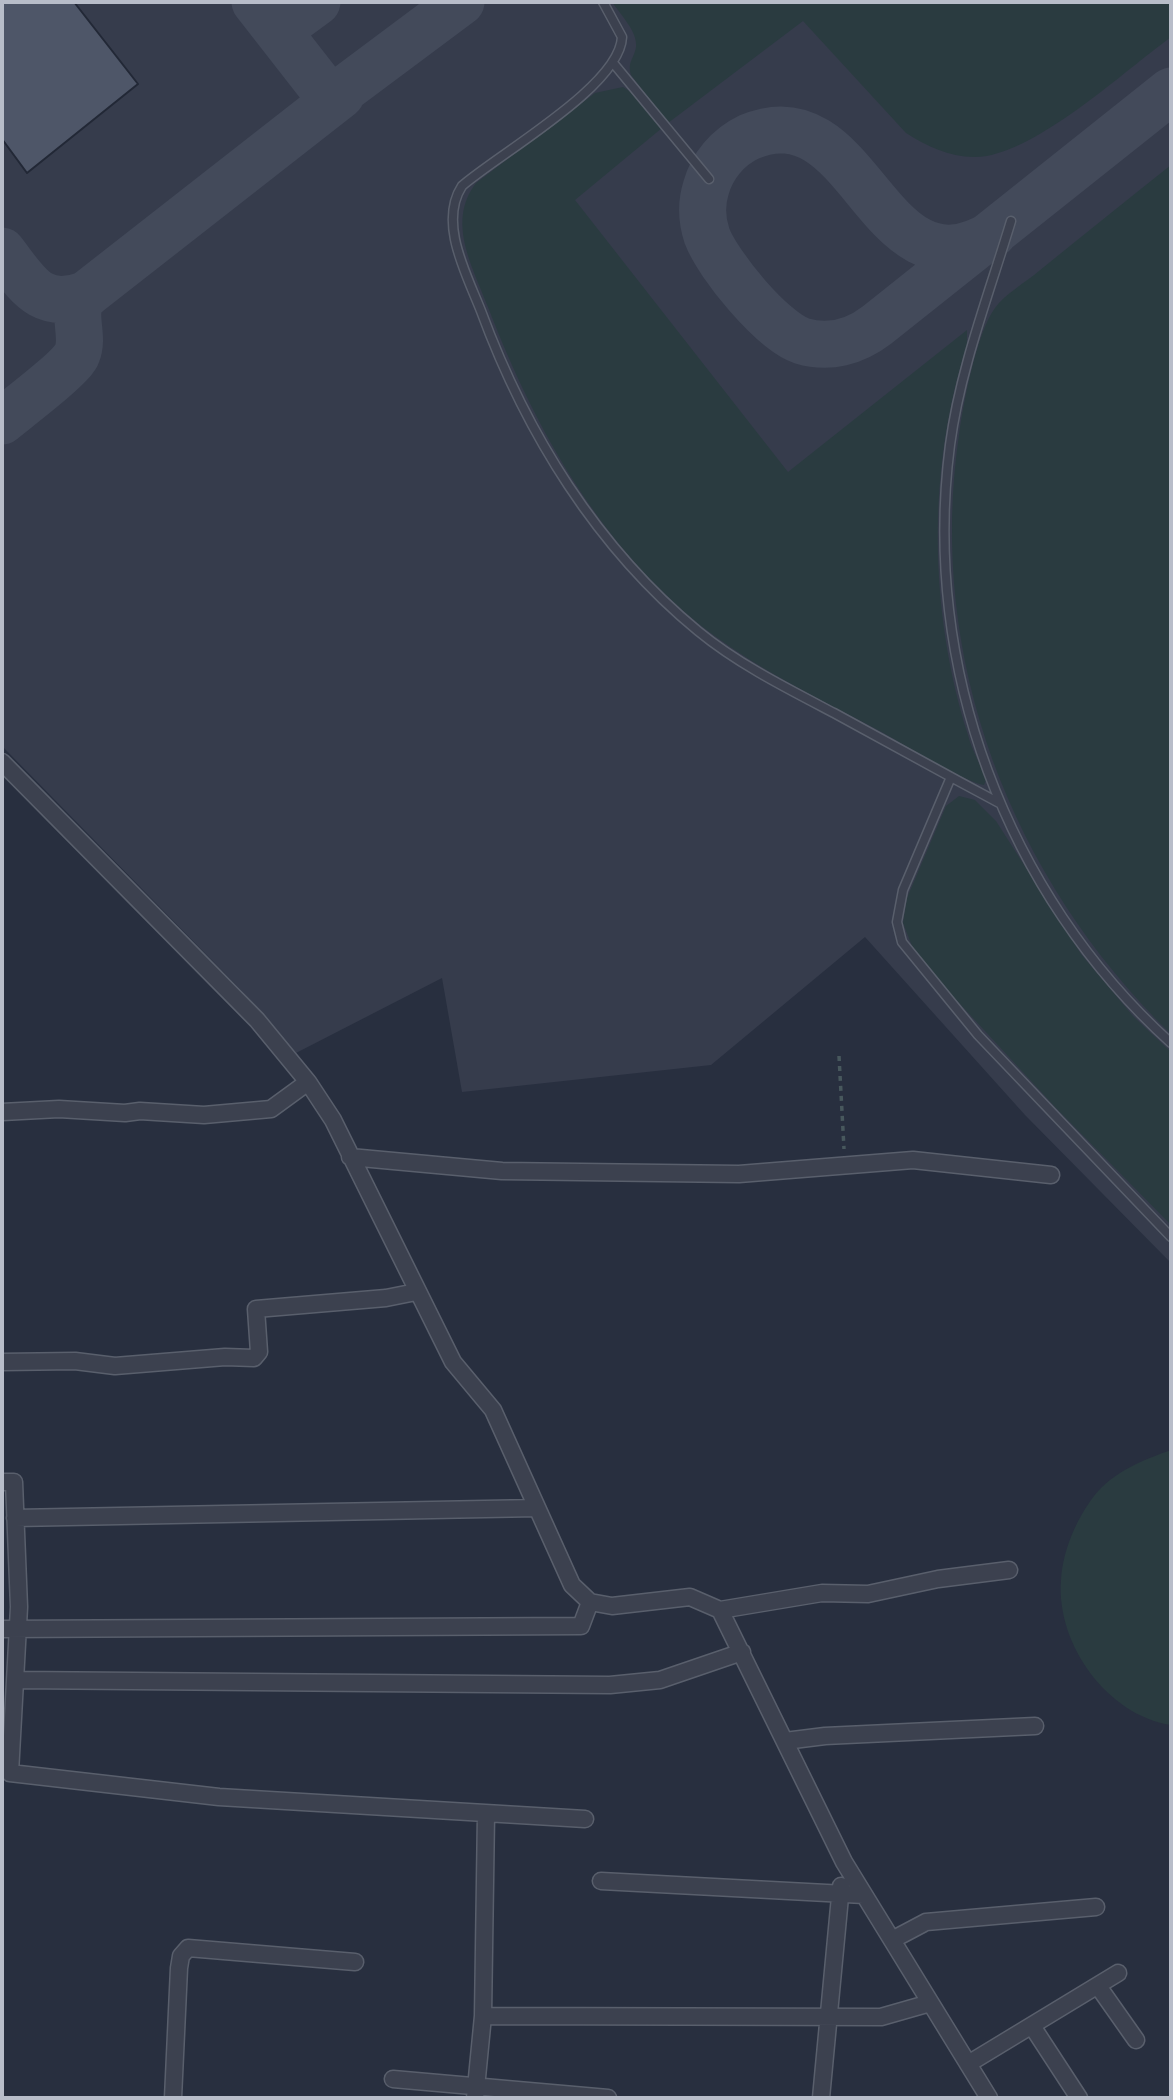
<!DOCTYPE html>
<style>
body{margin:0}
#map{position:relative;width:1173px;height:2100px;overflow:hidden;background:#282f3f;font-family:Mulish,sans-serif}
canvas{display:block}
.frame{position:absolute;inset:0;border:4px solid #b8bdc9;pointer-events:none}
</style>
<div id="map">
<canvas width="1173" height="2100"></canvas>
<div class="frame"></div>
</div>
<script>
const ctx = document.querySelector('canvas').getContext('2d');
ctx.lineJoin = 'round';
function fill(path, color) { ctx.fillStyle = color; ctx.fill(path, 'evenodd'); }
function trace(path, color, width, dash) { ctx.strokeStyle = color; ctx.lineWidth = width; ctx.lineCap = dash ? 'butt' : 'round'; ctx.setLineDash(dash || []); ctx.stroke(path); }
fill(new Path2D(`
 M2,2H1171V1263L1025,1115L865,937L711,1065L462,1092L442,978L296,1053L241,990L2,746Z`), '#363c4c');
fill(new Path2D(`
 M612,2H1171V37C1122,73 1046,144 987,156C957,161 930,148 906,133L803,21L668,123L631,75C627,62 634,59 636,47C638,32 620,14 612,2Z
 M623,87L634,94L662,128L575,200L788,472L967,330V345C927,469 929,611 968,735C972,751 981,765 986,780L984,785C964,782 899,741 876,729C821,700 762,671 712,634C604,553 535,430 488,307C473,267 446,222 476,183L595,93Z
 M1171,165V1034C1011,878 926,658 959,435C963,404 977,332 995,308C1005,294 1026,282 1039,271C1083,235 1127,200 1171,165Z
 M959,796L975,800L996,821L1081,954L1133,1016L1171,1052V1225L1056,1108L936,978L912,946L903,923L907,898L946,806Z
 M1171,1450V1725C1107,1715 1056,1644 1061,1580C1063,1550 1076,1520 1094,1496C1113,1472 1143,1460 1171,1450Z`), '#2a3b40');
trace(new Path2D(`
 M255,2L326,93L335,96L461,2
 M287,24L317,2
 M993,234C875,304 863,89 749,137C728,147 712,166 706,188C701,204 702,221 707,236C718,265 772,331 802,341C829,349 855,342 877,325L1171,91
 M2,251C27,283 40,312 87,294
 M2,421C15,410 73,367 77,354C85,335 70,312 84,296L341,95`), '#434a5a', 47);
const building = new Path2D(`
 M2,2H74L138,84L27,173L2,139Z`);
fill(building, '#4e5668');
trace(building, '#222836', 2);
const service = new Path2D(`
 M603,2L622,37C620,86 500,153 462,186C438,223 467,275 481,311C526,433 597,548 698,631C738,664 788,689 834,713C889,743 945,774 1001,804
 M614,64L709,179
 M1011,221C989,294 960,369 950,445C921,666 1006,894 1171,1043
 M951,777L903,890L897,922L902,942L978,1035L1171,1237`);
const minor = new Path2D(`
 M2,762L257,1020L308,1082L333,1120L453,1362L493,1410L572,1585L590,1602L612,1606L690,1597L720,1610L844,1862L989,2098
 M2,1112L59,1109L125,1113L140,1111L204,1115L271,1109L308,1082
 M350,1157L502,1171L739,1174L913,1160L1051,1175
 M2,1362L75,1361L115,1366L225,1357L254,1358L259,1352L256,1309L386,1298L416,1292
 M2,1482H14L19,1607L10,1773L219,1797L585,1819
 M15,1518L537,1508
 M720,1610L822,1593L868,1594L938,1579L1009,1570
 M2,1629L581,1626L590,1602
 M15,1680L610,1685L660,1680L742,1652
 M785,1741L825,1736L1035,1726
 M601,1881L864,1895
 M892,1940L926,1922L1096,1907
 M1098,1986L1136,2040
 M483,2016L486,1814
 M1032,2026L1079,2098
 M968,2064L1118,1973
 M393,2079L608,2098
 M173,2098L179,1968L181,1956L188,1948L355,1962
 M475,2098L483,2016L881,2017L930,2003
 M821,2098L841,1886`);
trace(service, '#595f6c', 11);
trace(minor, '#595f6c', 19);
trace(new Path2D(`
 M839,1056L844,1149`), '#48585d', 3.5, [5, 5]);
trace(service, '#3c414f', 8);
trace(minor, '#3c414f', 16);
</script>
